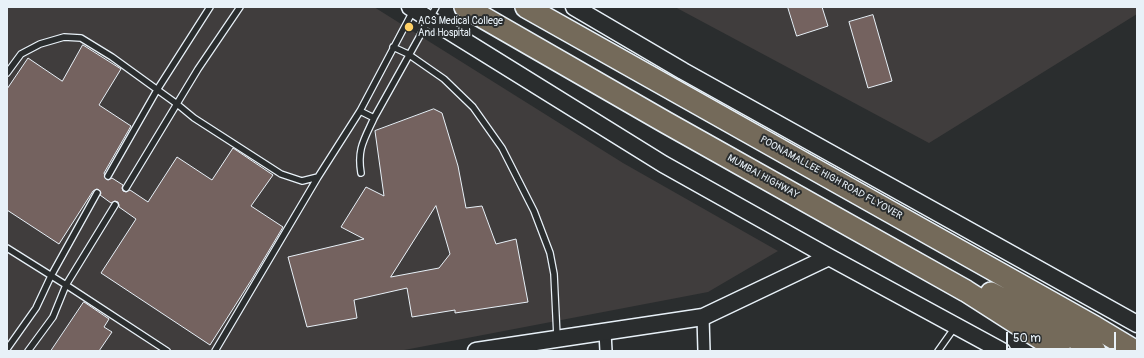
<!DOCTYPE html>
<style>
body{margin:0}
#map{position:relative;width:1144px;height:358px;overflow:hidden;background:#2a2d2e;font-family:Pangolin,sans-serif}
canvas{display:block}
.frame{position:absolute;inset:0;border:8px solid #e8f1f8;pointer-events:none}
.scale{position:absolute;left:1006px;top:332px;width:110px;height:18px;box-sizing:border-box;border:2px solid #e8f1f8;border-top:0;padding-left:5px;font-size:12px;line-height:14px;white-space:nowrap;color:#e8f1f8;-webkit-text-stroke:3px #2a2d2e;paint-order:stroke}
</style>
<div id="map">
<canvas width="1144" height="358"></canvas>
<div class="frame"></div>
<div class="scale">50 m</div>
</div>
<script>
const ctx = document.querySelector('canvas').getContext('2d');
ctx.lineJoin = 'round';
function fill(path, color) { ctx.fillStyle = color; ctx.fill(path, 'evenodd'); }
function trace(path, color, width, dash) { ctx.strokeStyle = color; ctx.lineWidth = width; ctx.lineCap = dash ? 'butt' : 'round'; ctx.setLineDash(dash || []); ctx.stroke(path); }
function write(font, color, halo, rows, align = 'center') {
  ctx.font = font + ' Pangolin,sans-serif'; ctx.lineWidth = 4; ctx.setLineDash([]); ctx.textBaseline = 'middle'; ctx.strokeStyle = halo; ctx.fillStyle = color; for (const [text, x, y, turn = 0] of rows) {
    ctx.save(); ctx.translate(x, y); ctx.rotate((+turn || 0) * Math.PI / 180); ctx.textAlign = isNaN(turn) ? turn : align; if (halo) ctx.strokeText(text, 0, 0); ctx.fillText(text, 0, 0); ctx.restore();
  }
}
fill(new Path2D(`
 M7,7H374L623,163L778,251L708,292L399,351H7Z
 M675,7H1137V14L929,143Z`), '#403d3d');
const building = new Path2D(`
 M788,7H822L828,26L797,36Z
 M873,15L892,81L868,88L849,22Z
 M83,45L121,69L99,105L131,126L104,173L106,179L108,180L112,178L123,185L122,188L123,191L126,192L130,190L148,202L177,157L212,180L233,148L273,175L251,206L283,227L252,279L210,345L101,273L136,219L119,207V205L118,202L115,201L111,203L100,195L101,193L99,190L97,189L93,191L59,244L7,210V89L28,58L62,81Z
 M434,109L442,113L458,166L466,208L482,206L496,244L516,239L528,302L455,313V310L412,317L407,288L354,300L357,318L307,327L288,257L364,239L341,227L366,187L384,196L375,131ZM436,206L450,254L439,268L391,277Z
 M84,302L109,319L104,327L112,332L99,351H51Z`);
fill(building, '#74625f');
trace(building, '#e8f1f8', 1);
const lane = new Path2D(`
 M393,47L408,54L444,79L473,107L502,148L534,211L550,253L554,274L557,337
 M7,73L21,54L40,44L64,37L81,38L112,57L177,104L194,118L281,174L302,181L318,177L360,111L413,11
 M360,111L374,118L436,7
 M361,173C357,149 364,140 374,118
 M108,176L157,90L210,7
 M126,188L198,69L240,7
 M7,248L66,285L167,351
 M7,349L36,308L51,276L97,193
 M28,351L53,317L66,285L115,205
 M215,351L318,177
 M938,351L955,327`);
const street = new Path2D(`
 M703,317L704,351
 M605,332L606,351`);
const secondary = new Path2D(`
 M410,7L663,164L829,257L1002,351
 M574,7L683,71L1137,324
 M476,351L703,317L829,257`);
const highway = new Path2D(`
 M465,7L665,122L966,291L1060,351
 M526,7L1095,327L1135,351
 M991,293L1064,331L1095,351`);
trace(lane, '#e8f1f8', 8);
trace(street, '#e8f1f8', 14);
trace(secondary, '#e8f1f8', 19);
trace(highway, '#e8f1f8', 24);
trace(lane, '#2a2d2e', 5.5);
trace(street, '#2a2d2e', 11);
trace(secondary, '#2a2d2e', 16);
trace(highway, '#746a5a', 21);
for (const [x, y, r, color] of [
 [409,27,5,"#ffd166"]
]) { const dot = new Path2D(); dot.arc(x, y, r, 0, 2 * Math.PI); ctx.fillStyle = color; ctx.fill(dot); trace(dot, '#2a2d2e', 1.5); }
write('10px', '#e8f1f8', '#2a2d2e', [
 ["ACS Medical College",418,21],
 ["And Hospital",418,33]
], 'left');
write('10px', '#e8f1f8', '#2a2d2e', [
 ["MUMBAI HIGHWAY",763,177,29],
 ["POONAMALLEE HIGH ROAD FLYOVER",831,178,29]
]);
</script>
